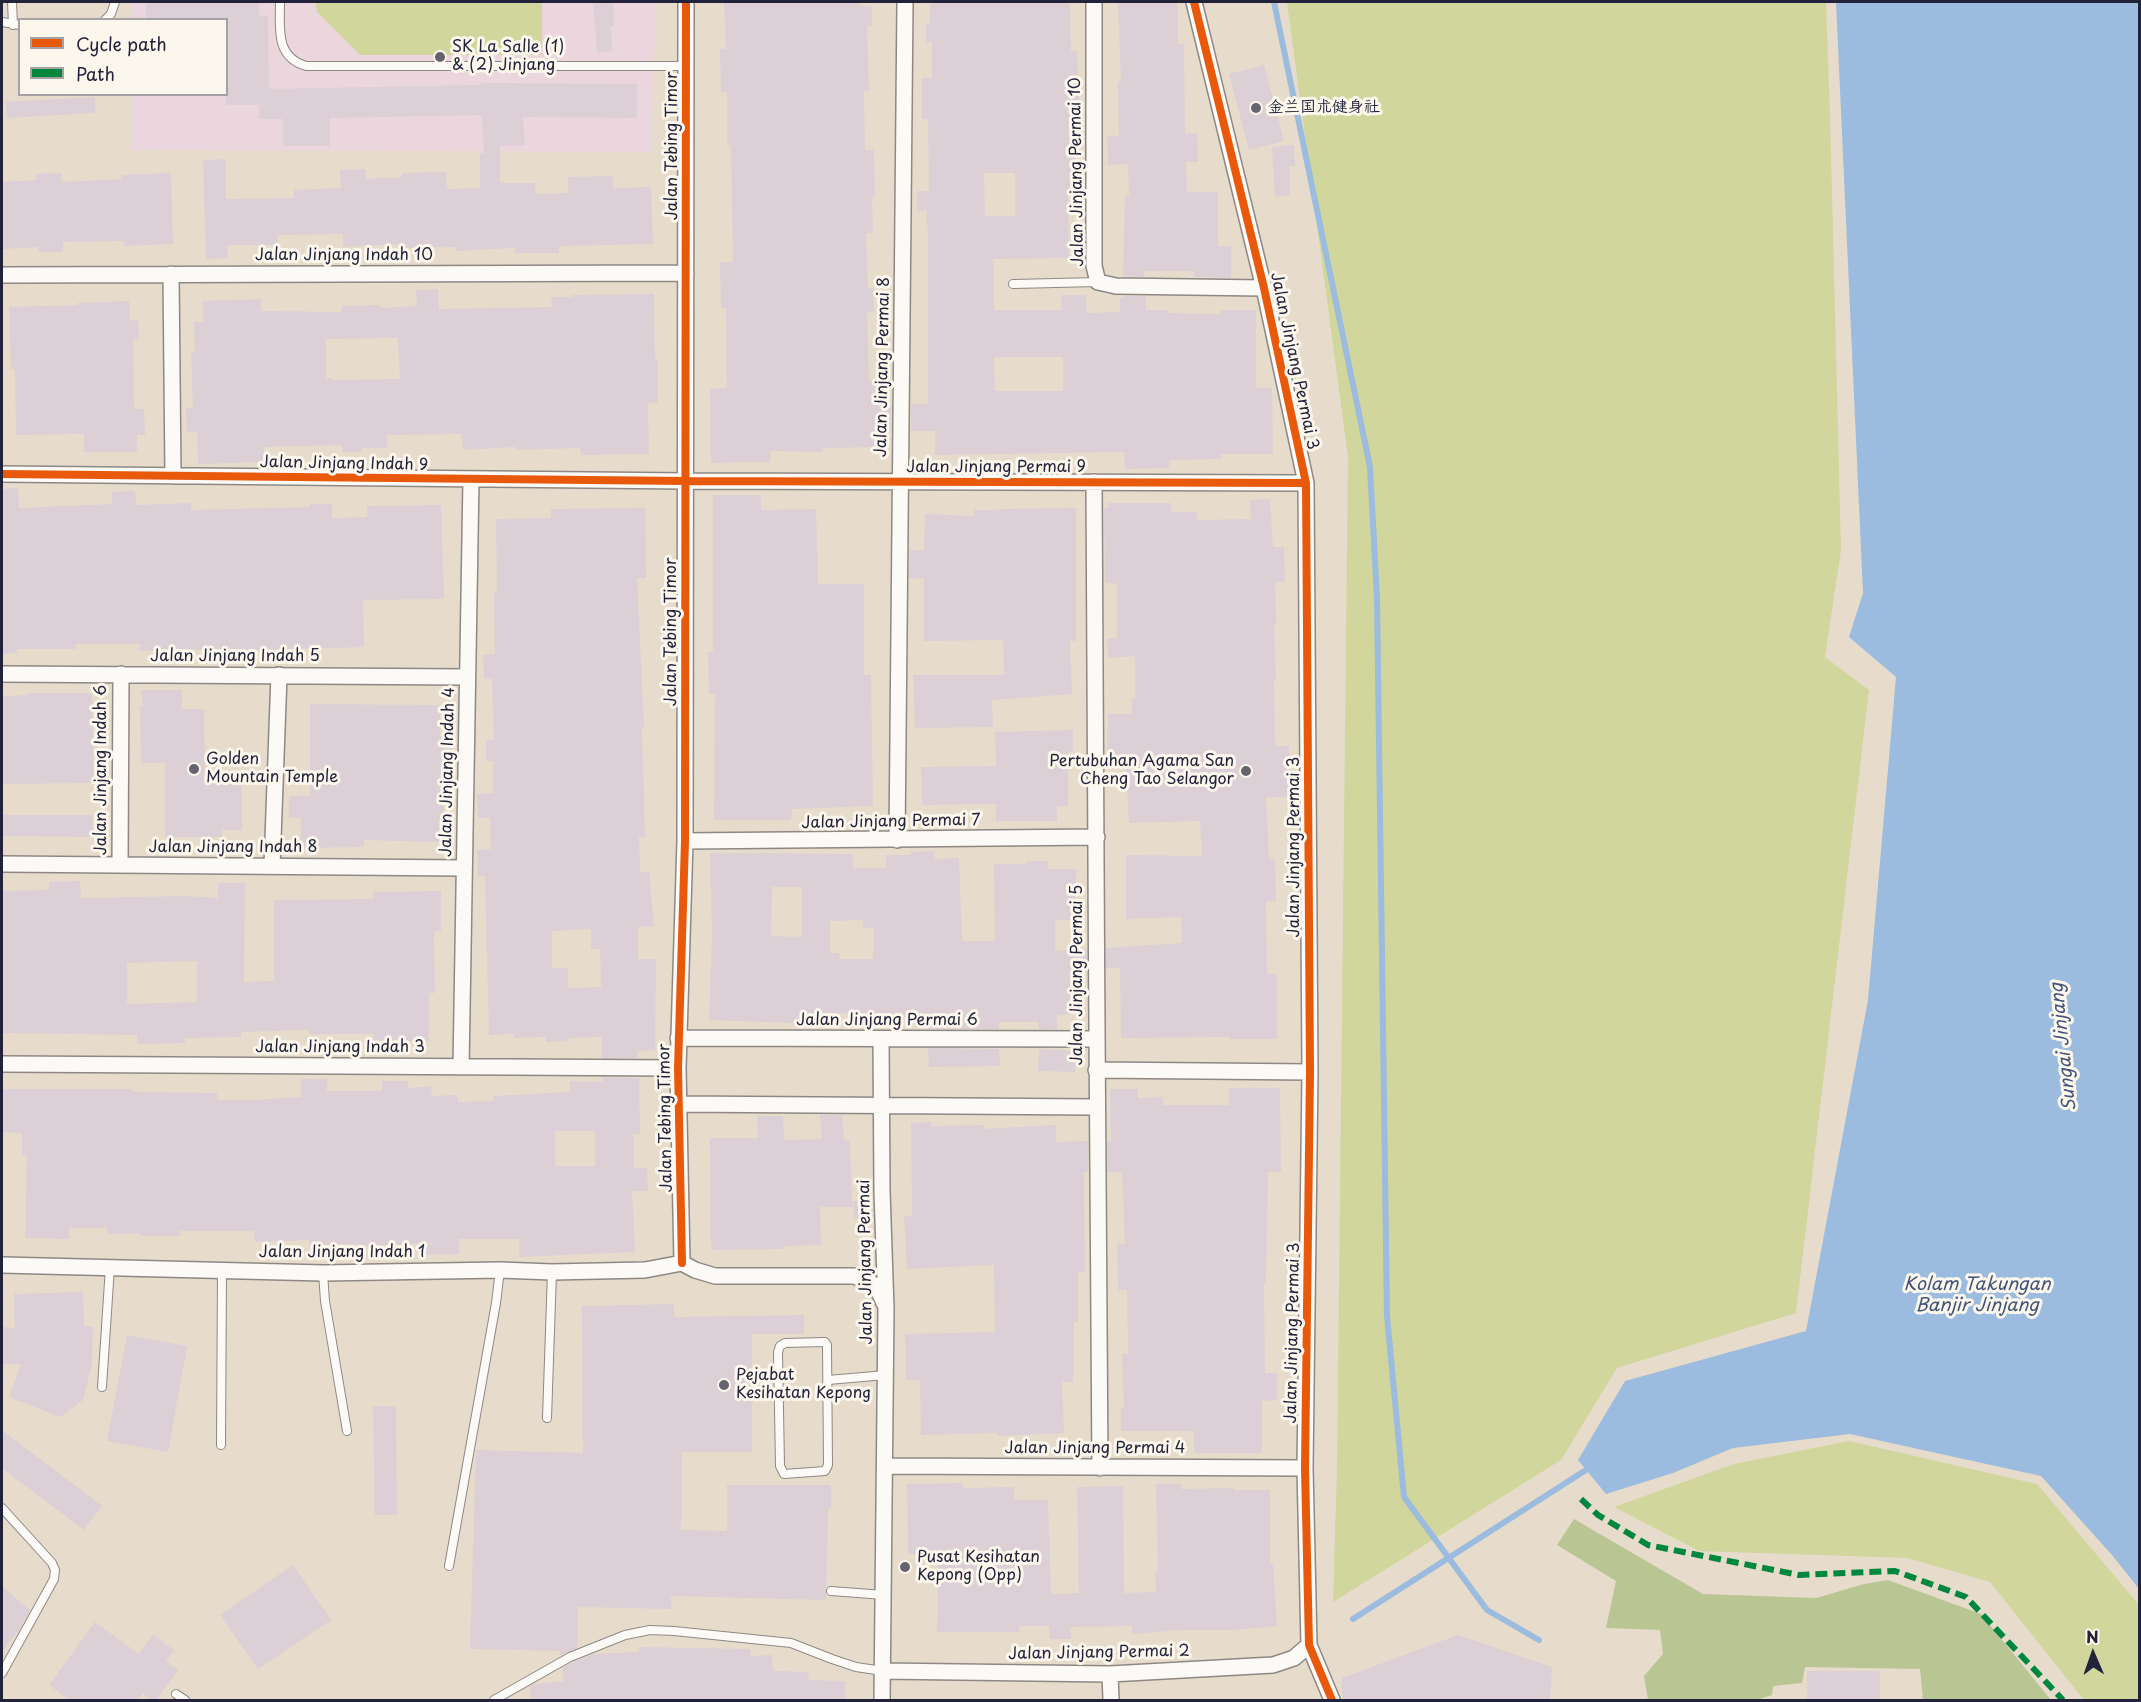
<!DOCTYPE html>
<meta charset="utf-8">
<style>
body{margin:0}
#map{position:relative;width:2141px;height:1702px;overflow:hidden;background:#e7dccc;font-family:"Playpen Sans",sans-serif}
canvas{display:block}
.frame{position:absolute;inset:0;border:3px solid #22223b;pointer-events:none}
.legend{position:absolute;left:18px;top:18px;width:210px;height:78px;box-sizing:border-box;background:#fbf7ec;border:2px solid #a4a2a5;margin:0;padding:8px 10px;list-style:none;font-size:18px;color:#22223b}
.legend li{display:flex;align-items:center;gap:12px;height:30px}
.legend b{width:30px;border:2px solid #a4a2a5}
.north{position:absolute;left:2063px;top:1624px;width:60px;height:60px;-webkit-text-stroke:4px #fbf7ec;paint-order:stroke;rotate:358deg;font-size:16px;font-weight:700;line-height:24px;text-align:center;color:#22223b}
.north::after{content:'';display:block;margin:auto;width:21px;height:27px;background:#22223b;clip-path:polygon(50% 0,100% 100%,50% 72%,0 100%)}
</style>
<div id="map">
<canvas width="2141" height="1702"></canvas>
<div class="frame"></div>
<ul class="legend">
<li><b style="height:8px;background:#e8590c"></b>Cycle path</li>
<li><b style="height:8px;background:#00873e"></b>Path</li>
</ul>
<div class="north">N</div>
</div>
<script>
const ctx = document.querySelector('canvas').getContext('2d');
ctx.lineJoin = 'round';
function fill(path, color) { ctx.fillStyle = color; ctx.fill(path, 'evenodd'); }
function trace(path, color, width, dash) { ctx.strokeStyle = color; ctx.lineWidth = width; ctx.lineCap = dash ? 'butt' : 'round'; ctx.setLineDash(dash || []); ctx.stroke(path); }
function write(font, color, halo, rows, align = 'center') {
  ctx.font = font + ' "Playpen Sans","LXGW WenKai TC",sans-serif'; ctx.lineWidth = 6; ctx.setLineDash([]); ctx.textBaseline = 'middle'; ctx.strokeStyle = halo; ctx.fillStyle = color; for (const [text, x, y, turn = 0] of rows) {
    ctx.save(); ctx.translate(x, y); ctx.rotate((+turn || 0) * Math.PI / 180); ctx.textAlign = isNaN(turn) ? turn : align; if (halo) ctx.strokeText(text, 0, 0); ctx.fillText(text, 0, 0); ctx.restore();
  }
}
fill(new Path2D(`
 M131,2H656L651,152L131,150V95L226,94V20L131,19Z`), '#ead6dc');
fill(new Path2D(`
 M316,2H542V55H360L317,12Z
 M1287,2H1826L1830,114L1841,550L1825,657L1869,690L1796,1313L1617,1368L1561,1460L1333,1602L1337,1469L1348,457Z
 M1849,1441L2037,1484L2139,1605V1700H2084L1990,1582L1907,1558L1699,1551L1614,1507L1734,1464Z`), '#d0d69c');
fill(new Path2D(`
 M1574,1519L1703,1594L1816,1598L1864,1584L1888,1580L1981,1614L2051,1700H1923L1920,1669L1805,1667L1802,1683L1773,1686L1772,1695L1756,1700H1648L1644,1676L1663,1654L1660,1630L1606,1628L1616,1581L1557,1545Z`), '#bac594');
fill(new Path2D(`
 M1836,2H2139V1589L2112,1555L2041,1476L1850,1434L1733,1448L1673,1473L1606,1494L1578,1460L1625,1381L1806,1331L1868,1000L1896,677L1849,637L1863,593Z`), '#9bbbdf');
trace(new Path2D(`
 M1274,2L1370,467L1377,598L1387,1316L1404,1497L1487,1610L1539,1640
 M1353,1619L1586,1470`), '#9bbbdf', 6);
fill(new Path2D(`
 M146,2H259V16H268L269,89L481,85V83L637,84V118L523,117L525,145L500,146V183H535V194L568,193V177L613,176V188L651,187L653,244L559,246V253H515V248L456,251V247L403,248V244L343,247V234L278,235V245H227L228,258L206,259L203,160L225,159L226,199L294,198V190L341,188L340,170L365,169L366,179L402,177V173L446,172L447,189L480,188V153H484L482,117L481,115L330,118V146H283V119H259V105H226V20H146Z
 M593,2H613L614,26H611L612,51L597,52Z
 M724,2H860V6L872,7V26H867L869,91H864L865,150H874L875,197H872L873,233H866L868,288H874V312H867L869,380H884V404H891V431H885V447L823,448V452L770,451V462L711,463L710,389L727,388L726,308H721L720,262H733L731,145H727V92H721L720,49H726Z
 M930,2H1070L1071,51H1077L1081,146H1075L1076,187L1068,188L1069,258L993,259L994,310H1062L1061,295H1086L1087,313L1120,312V298H1123V296H1145L1146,310H1168V313L1221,314V310H1256V388H1272L1273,454H1221V459L1169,460V468L1125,469L1124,452L935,455V431H911V404H928V232L926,210L917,211V191H929L928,119H922V78H932V42H926V23H930ZM984,173H1015V216H985ZM994,357H1063V391H995Z
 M1118,2H1177L1178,44H1184L1185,134L1197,133L1198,162H1186L1187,192H1218V246H1231V278L1194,277V271H1144V277L1123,276L1125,196H1129L1128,164L1108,165L1107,136H1119L1118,82H1121Z
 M1264,65L1284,141L1249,150L1229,74Z
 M95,97V113L7,118L6,102Z
 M1294,145L1295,166H1289L1290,195L1275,197L1272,147Z
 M61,173L62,182L121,179V175L171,173L173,244L124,246L123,241L63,242V252H38V247L2,249V182L36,180V174Z
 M438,289L439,309L552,307L551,297H572V295L654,294L655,358H657L658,402L648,403L649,454L581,455L580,448L516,450V447L463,450L462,434L387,435V448H362V452H342V445L264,447V462L198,464L197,432H187L186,408H193L191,352H195L194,322H203V301L261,299V311L342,312V306L380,305V308L417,306L416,290ZM398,338L400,379L331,380V378H326V339Z
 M129,301L130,320L138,319L139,339H133L134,409H144L145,435H137V452H84V435L79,434L16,435L15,369H11L9,307L77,305V303Z
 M18,488L19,508L112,504V492L135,491L136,505L191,503V510L310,507V504H332V518L367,517V506L441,505L444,599L363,600L364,647L245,651V656H220V649L140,651V644H76V649H17V653L2,654V489Z
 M713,495H761V510L816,509L818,584H864V675H871L873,806L792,809L791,820H714L715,694H709L708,652H713Z
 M1270,499L1273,547H1284L1285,582H1275L1276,625H1274L1276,680H1274L1275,746H1289V797H1266L1269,859H1275L1276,901H1266L1267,974H1277V1039H1230V1037L1121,1038L1120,968H1106V948L1182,943L1181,917L1126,919V855L1202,856L1200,821L1129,823L1126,769H1107L1108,714H1132V698H1135V656L1108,658L1107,639L1117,638V584L1105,582L1104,508H1108V503H1171V512H1197V520L1251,519L1250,500Z
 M645,508L646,578H637L644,727H642L645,837H639L640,872H649L654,926L638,927V959H656L655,1050L638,1051V1058H602V1037L569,1038V1041L546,1042V1037L514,1038V1034L489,1035L485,876H478L477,850L491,849L490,818H478L477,794L493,793V761H486V740H494L492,679H484L483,655L495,654L494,593H497L496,519L551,518V509ZM591,929V949H600L601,987L568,988V968H552V931Z
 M1076,508V641H1070L1072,694L992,700L993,727L915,728L913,675H1004L1003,640L924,641V579L909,578L910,550H924L925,514L974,516V510H998V509Z
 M141,690H182V709H204L205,780L242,779V830H222V837H165V763H141L140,706H143Z
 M27,693H92L94,783L2,784V696L27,695Z
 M310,704L440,705V737H451L452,764H441V797H444V820H439V842L364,840V847L301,848V818H289V796H310Z
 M1073,730V752H1068V806H1057V821H996V804L922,805L921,767L996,766L995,732Z
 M2,815H92L93,837L2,836Z
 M934,851L935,859L959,858L962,941H995L994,864H1027V861H1048V869H1076V920H1055V951L1087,949V968L1083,969L1086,1013L1057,1015V1029H1039L1038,1022H999V1029H928V1024H911V1018L856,1016L855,1014L838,1013H818L817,1024L709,1020L712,935L710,853L853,854V868H886V855H911L910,852ZM772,887H802V937L771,936ZM863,920V928H874L873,959H839L840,953H830V921Z
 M80,881L81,898L187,896L218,898V883H245L244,982L274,981V900L373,899V892L441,891V931H434L435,993H429V1041H374V1034H309V1030L241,1032V1037L185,1038V1043L137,1044V1035L2,1033V891L49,890V882ZM197,961V1002L127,1004V963Z
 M928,1048L999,1049L1000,1066L929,1067Z
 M1039,1049L1075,1051V1072L1038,1071Z
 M603,1077L639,1078L640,1134H633L634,1168H647L648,1191H632L635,1252L519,1257V1239H459V1254L420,1255V1244L358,1246V1244L309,1245V1240L255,1242L254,1231H180V1236H140V1233L107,1234V1228H69V1239L25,1238L27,1155H22V1133L2,1132V1089H132V1092L217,1093V1100H253L301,1097V1079H327V1091H382V1081H408V1088L431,1086L432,1096L457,1095L458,1102L494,1101L493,1096L570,1092V1081L599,1082L603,1081ZM555,1131H595V1166H555Z
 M1229,1088H1280L1281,1172H1268L1266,1284H1264L1265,1373H1277V1400L1262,1401V1453H1194V1431H1121V1408H1124L1122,1354H1128L1127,1290H1118L1117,1244H1125L1122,1172H1107V1141H1111L1110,1089H1138V1098L1163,1097V1105H1229Z
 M820,1115H842L844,1140H850L852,1207H820L821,1245L785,1246V1249L711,1250L710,1138H758L757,1116H783L784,1140L822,1139Z
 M931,1122V1126L984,1125V1129L1056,1125V1142L1088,1141V1172H1084L1085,1272H1078V1322H1074L1073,1382H1062L1064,1433L998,1436L997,1433L921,1435L920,1380H906L905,1334L995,1332L994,1265L907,1269L904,1216H912L911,1123Z
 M872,1200L873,1217L854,1218L853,1201Z
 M83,1292L84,1326L93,1327L92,1364L83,1400L60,1417L9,1397L21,1364H2V1327L15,1328L14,1294Z
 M674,1304V1317L804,1315V1334H752V1452H682L681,1530L727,1531V1485H831V1509H828L826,1600L671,1596V1609L578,1607L577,1648L560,1656L559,1651L470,1649L476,1450L583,1453L582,1306Z
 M127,1335L187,1346L168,1452L107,1441Z
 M373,1406H396L397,1515H375Z
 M2,1430L102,1506L84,1530L2,1468Z
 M963,1483V1488L1014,1487V1500H1048L1051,1594L1079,1593L1077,1487L1123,1486L1124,1593L1156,1592L1155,1571H1158L1156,1484H1181V1489L1234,1488V1490H1270V1563H1273L1277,1626L1233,1630H1180L1132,1634V1626L1070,1627L1071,1639H1050L1049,1626H1019V1632H937L938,1554H908L907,1484Z
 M293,1565L331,1620L258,1669L220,1615Z
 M2,1586L30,1610L19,1630L2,1651Z
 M95,1622L139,1654L153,1635L174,1650L166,1661L178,1670L156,1701H152L143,1693L137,1701H70L49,1685Z
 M1458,1635L1552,1667L1550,1701H1342V1678Z
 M639,1647L750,1649L751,1656L772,1655L773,1671L808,1672L809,1680L845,1681V1701H531L530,1686L535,1684L564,1681L562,1668L573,1662L594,1654L639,1652Z
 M1807,1671H1880V1701H1807Z`), '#dccfd5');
const lane = new Path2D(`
 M12,2L13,25
 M280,2C280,28 275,57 306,66H686
 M105,20L111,14L115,2
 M2,22L20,25
 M1013,284L1098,282
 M323,1273L325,1301L347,1431
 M825,1342L827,1345L828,1465L825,1471L784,1474L780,1466L778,1352L780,1346L785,1343Z
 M828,1380L886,1375
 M102,1387L110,1267
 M547,1418L552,1272
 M221,1445L222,1270
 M2,1508L52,1563L55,1570L54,1579L2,1673
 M449,1566L496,1303L500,1270
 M831,1591L884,1595
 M176,1694L185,1700
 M494,1700L570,1657L625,1635L650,1630L674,1631L791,1643L832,1659L856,1667L883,1671`);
const street = new Path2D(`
 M1094,2V266L1098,282L1116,286L1264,288
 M1194,2L1264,288L1306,483L1310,1072L1305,1468L1309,1645L1332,1700
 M171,274L173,476
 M2,275L686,273
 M2,474L686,481L1306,483
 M1094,482C1097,811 1096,1139 1100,1468
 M2,674L467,677
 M897,840L905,2
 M685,841L1097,837
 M2,864L464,868
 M120,865L121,674
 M272,866L279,675
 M678,1038L1096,1039
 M881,1039L882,1191L886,1309L882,1700
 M2,1064L678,1068
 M461,1067L471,479
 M1096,1070L1310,1072
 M678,1104L1096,1107
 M682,1263L678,1068L685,841L686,2
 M682,1263L695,1270L715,1276H853C873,1281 876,1284 884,1303
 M2,1265L323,1273L500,1270L552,1272L645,1270L682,1263
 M885,1466L1305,1468
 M883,1671L1110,1674L1273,1665L1294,1658L1309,1645
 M1110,1674L1111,1700`);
trace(lane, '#8e8884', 10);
trace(street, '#8e8884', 18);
trace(lane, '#fbfaf7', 8);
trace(street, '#fbfaf7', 15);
trace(new Path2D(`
 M1581,1499L1598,1515L1648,1545L1799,1575L1895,1571L1966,1597L2063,1700`), '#00873e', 6, [12, 6]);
trace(new Path2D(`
 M1194,2L1264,288L1306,483L1310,1072L1305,1468L1309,1645L1332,1700
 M2,474L686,481L1306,483
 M682,1263L678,1068L685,841L686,2`), '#e8590c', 8);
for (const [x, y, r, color] of [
 [440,57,6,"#67636e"],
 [1256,108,6,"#67636e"],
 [194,769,6,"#67636e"],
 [1246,771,6,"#67636e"],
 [724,1385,6,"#67636e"],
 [905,1567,6,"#67636e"]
]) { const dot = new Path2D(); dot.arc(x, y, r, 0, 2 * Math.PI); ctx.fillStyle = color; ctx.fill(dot); trace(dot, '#fbf7ec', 2); }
write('16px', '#22223b', '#fbf7ec', [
 ["SK La Salle (1)",452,48],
 ["& (2) Jinjang",452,66],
 ["金兰国术健身社",1268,108],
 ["Golden",206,760],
 ["Mountain Temple",206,778],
 ["Pertubuhan Agama San",1234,762,"right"],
 ["Cheng Tao Selangor",1234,780,"right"],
 ["Pejabat",736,1376],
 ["Kesihatan Kepong",736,1394],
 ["Pusat Kesihatan",917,1558],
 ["Kepong (Opp)",917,1576]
], 'left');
write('16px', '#22223b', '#fbf7ec', [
 ["Jalan Tebing Timor",673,146,-90],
 ["Jalan Jinjang Permai 10",1077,172,-91],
 ["Jalan Jinjang Indah 10",344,256],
 ["Jalan Jinjang Permai 3",1294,361,78],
 ["Jalan Jinjang Permai 8",883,367,-89],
 ["Jalan Jinjang Indah 9",344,464,1],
 ["Jalan Jinjang Permai 9",996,468],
 ["Jalan Tebing Timor",672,632,-90],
 ["Jalan Jinjang Indah 5",235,657],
 ["Jalan Jinjang Indah 6",102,770,-90],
 ["Jalan Jinjang Indah 4",448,772,-89],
 ["Jalan Jinjang Permai 7",891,822,-1],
 ["Jalan Jinjang Permai 3",1295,847,-90],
 ["Jalan Jinjang Indah 8",233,848],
 ["Jalan Jinjang Permai 5",1078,975,-90],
 ["Jalan Jinjang Permai 6",887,1021],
 ["Jalan Jinjang Indah 3",340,1048],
 ["Jalan Tebing Timor",666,1118,-91],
 ["Jalan Jinjang Indah 1",342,1253],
 ["Jalan Jinjang Permai",866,1262,-91],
 ["Jalan Jinjang Permai 3",1293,1333,-89],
 ["Jalan Jinjang Permai 4",1095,1449],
 ["Jalan Jinjang Permai 2",1099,1653,-1]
]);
write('italic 18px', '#415377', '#fbf7ec', [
 ["Sungai Jinjang",2064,1047,-96],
 ["Kolam Takungan",1977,1285],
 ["Banjir Jinjang",1977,1306]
]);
</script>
